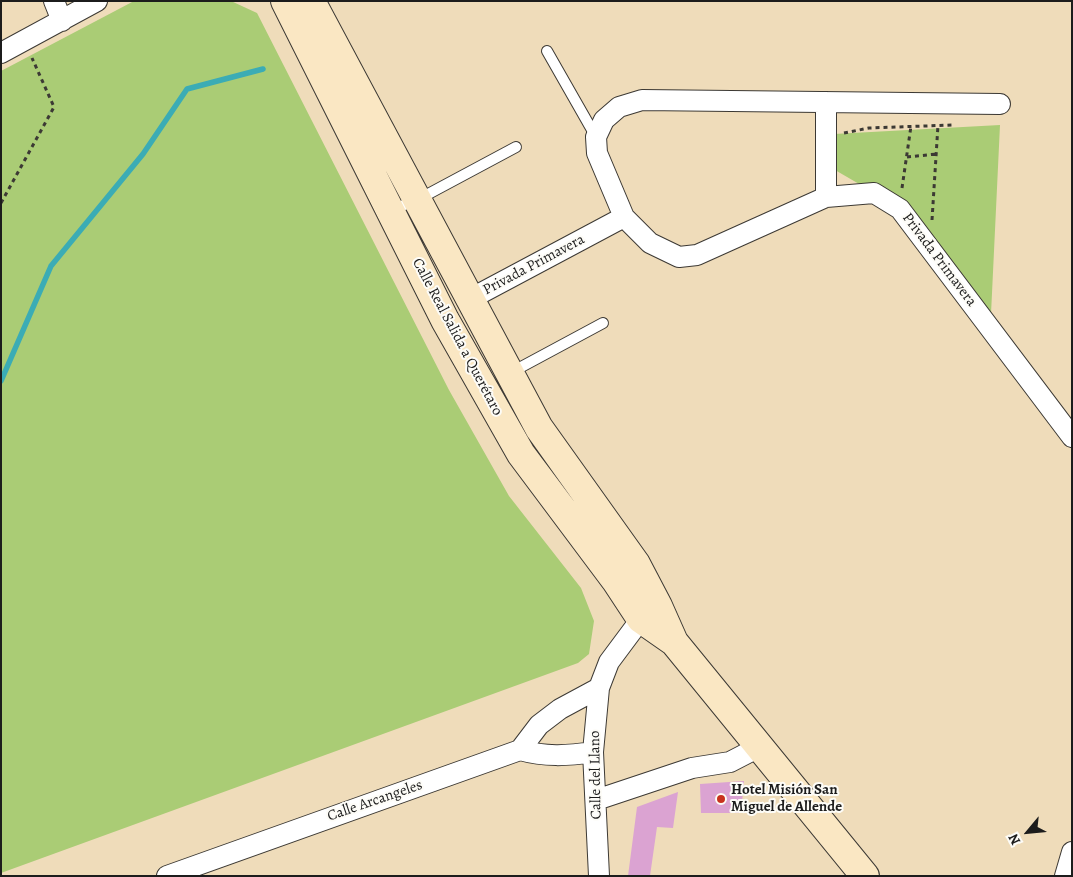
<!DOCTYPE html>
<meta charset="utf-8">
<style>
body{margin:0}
#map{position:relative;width:1073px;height:877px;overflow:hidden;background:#efdcba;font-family:Alegreya,serif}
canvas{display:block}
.frame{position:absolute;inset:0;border:2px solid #1c1c1c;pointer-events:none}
.north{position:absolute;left:1003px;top:807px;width:50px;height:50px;-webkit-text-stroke:4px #fdfcf7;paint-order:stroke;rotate:242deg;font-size:14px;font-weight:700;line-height:20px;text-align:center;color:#1c1c1c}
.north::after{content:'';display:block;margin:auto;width:18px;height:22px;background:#1c1c1c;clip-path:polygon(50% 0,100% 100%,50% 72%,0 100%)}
</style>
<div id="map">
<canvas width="1073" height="877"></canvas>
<div class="frame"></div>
<div class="north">N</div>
</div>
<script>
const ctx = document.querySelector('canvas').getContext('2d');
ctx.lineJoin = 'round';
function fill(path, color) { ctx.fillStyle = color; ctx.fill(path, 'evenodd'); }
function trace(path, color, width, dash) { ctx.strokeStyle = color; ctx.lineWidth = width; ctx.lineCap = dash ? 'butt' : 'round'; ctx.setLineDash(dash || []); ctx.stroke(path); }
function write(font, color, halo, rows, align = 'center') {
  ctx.font = font + ' Alegreya,serif'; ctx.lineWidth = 4; ctx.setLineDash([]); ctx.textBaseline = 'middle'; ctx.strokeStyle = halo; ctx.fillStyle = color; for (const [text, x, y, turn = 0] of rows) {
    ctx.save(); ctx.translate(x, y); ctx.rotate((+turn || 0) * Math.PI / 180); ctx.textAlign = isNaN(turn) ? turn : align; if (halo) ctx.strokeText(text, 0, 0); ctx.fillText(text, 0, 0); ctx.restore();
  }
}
fill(new Path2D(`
 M134,1H231L257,13L449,390L509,496L581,588L594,621L589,654L578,663L1,873V71Z
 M1000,125L991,314L916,217L835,170L834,134Z`), '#aacc75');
trace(new Path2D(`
 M1,381L51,266L143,154L187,89L263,69`), '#3bacb5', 5.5);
fill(new Path2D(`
 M744,781L741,813H701L700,784Z
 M678,792L673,828L657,827L650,876H628L637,807Z`), '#dba3d2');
const lane = new Path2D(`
 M547,51L596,137
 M391,210L417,200L516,147
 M510,373L603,323`);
const street = new Path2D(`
 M54,1L62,21
 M1,53L97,1
 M826,102V197
 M1000,104L642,100L619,107L604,120L596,137L597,153L624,217L650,243L679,257L697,255L826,197L874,193L900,209L1072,437
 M470,299L624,217
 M520,750C545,757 567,756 593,752
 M596,800L692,768L730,762L759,747
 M167,876L520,750L539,725L560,709L599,688
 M599,876L593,752L599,688L609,662L641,619L653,611
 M1065,876L1072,852`);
const secondary = new Path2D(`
 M285,1L445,320L521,454L616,581L641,619L674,642L865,876
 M311,1L539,428L636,564L658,606L674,642`);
trace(lane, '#3c3934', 12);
trace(street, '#3c3934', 22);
trace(secondary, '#3c3934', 30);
trace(new Path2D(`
 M844,133L869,128L952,125
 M907,157L937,154
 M902,188L911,126
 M1,203L54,107L32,58
 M932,220L938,125`), '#3c3934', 3, [4, 4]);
trace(lane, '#fff', 10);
trace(street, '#fff', 20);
trace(secondary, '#fae7c3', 28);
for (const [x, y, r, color] of [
 [721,799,5,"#c8321e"]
]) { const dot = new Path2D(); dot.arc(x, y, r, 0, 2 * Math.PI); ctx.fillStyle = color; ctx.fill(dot); trace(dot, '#fdfcf7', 2); }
write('15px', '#1c1c1c', '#fdfcf7', [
 ["Privada Primavera",939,260,53],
 ["Privada Primavera",534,265,-28],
 ["Calle Real Salida a Querétaro",457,337,62],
 ["Calle del Llano",596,775,-91],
 ["Calle Arcangeles",375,801,-19]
]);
write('bold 15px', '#1c1c1c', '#fdfcf7', [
 ["Hotel Misión San",731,790],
 ["Miguel de Allende",731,807]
], 'left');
</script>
